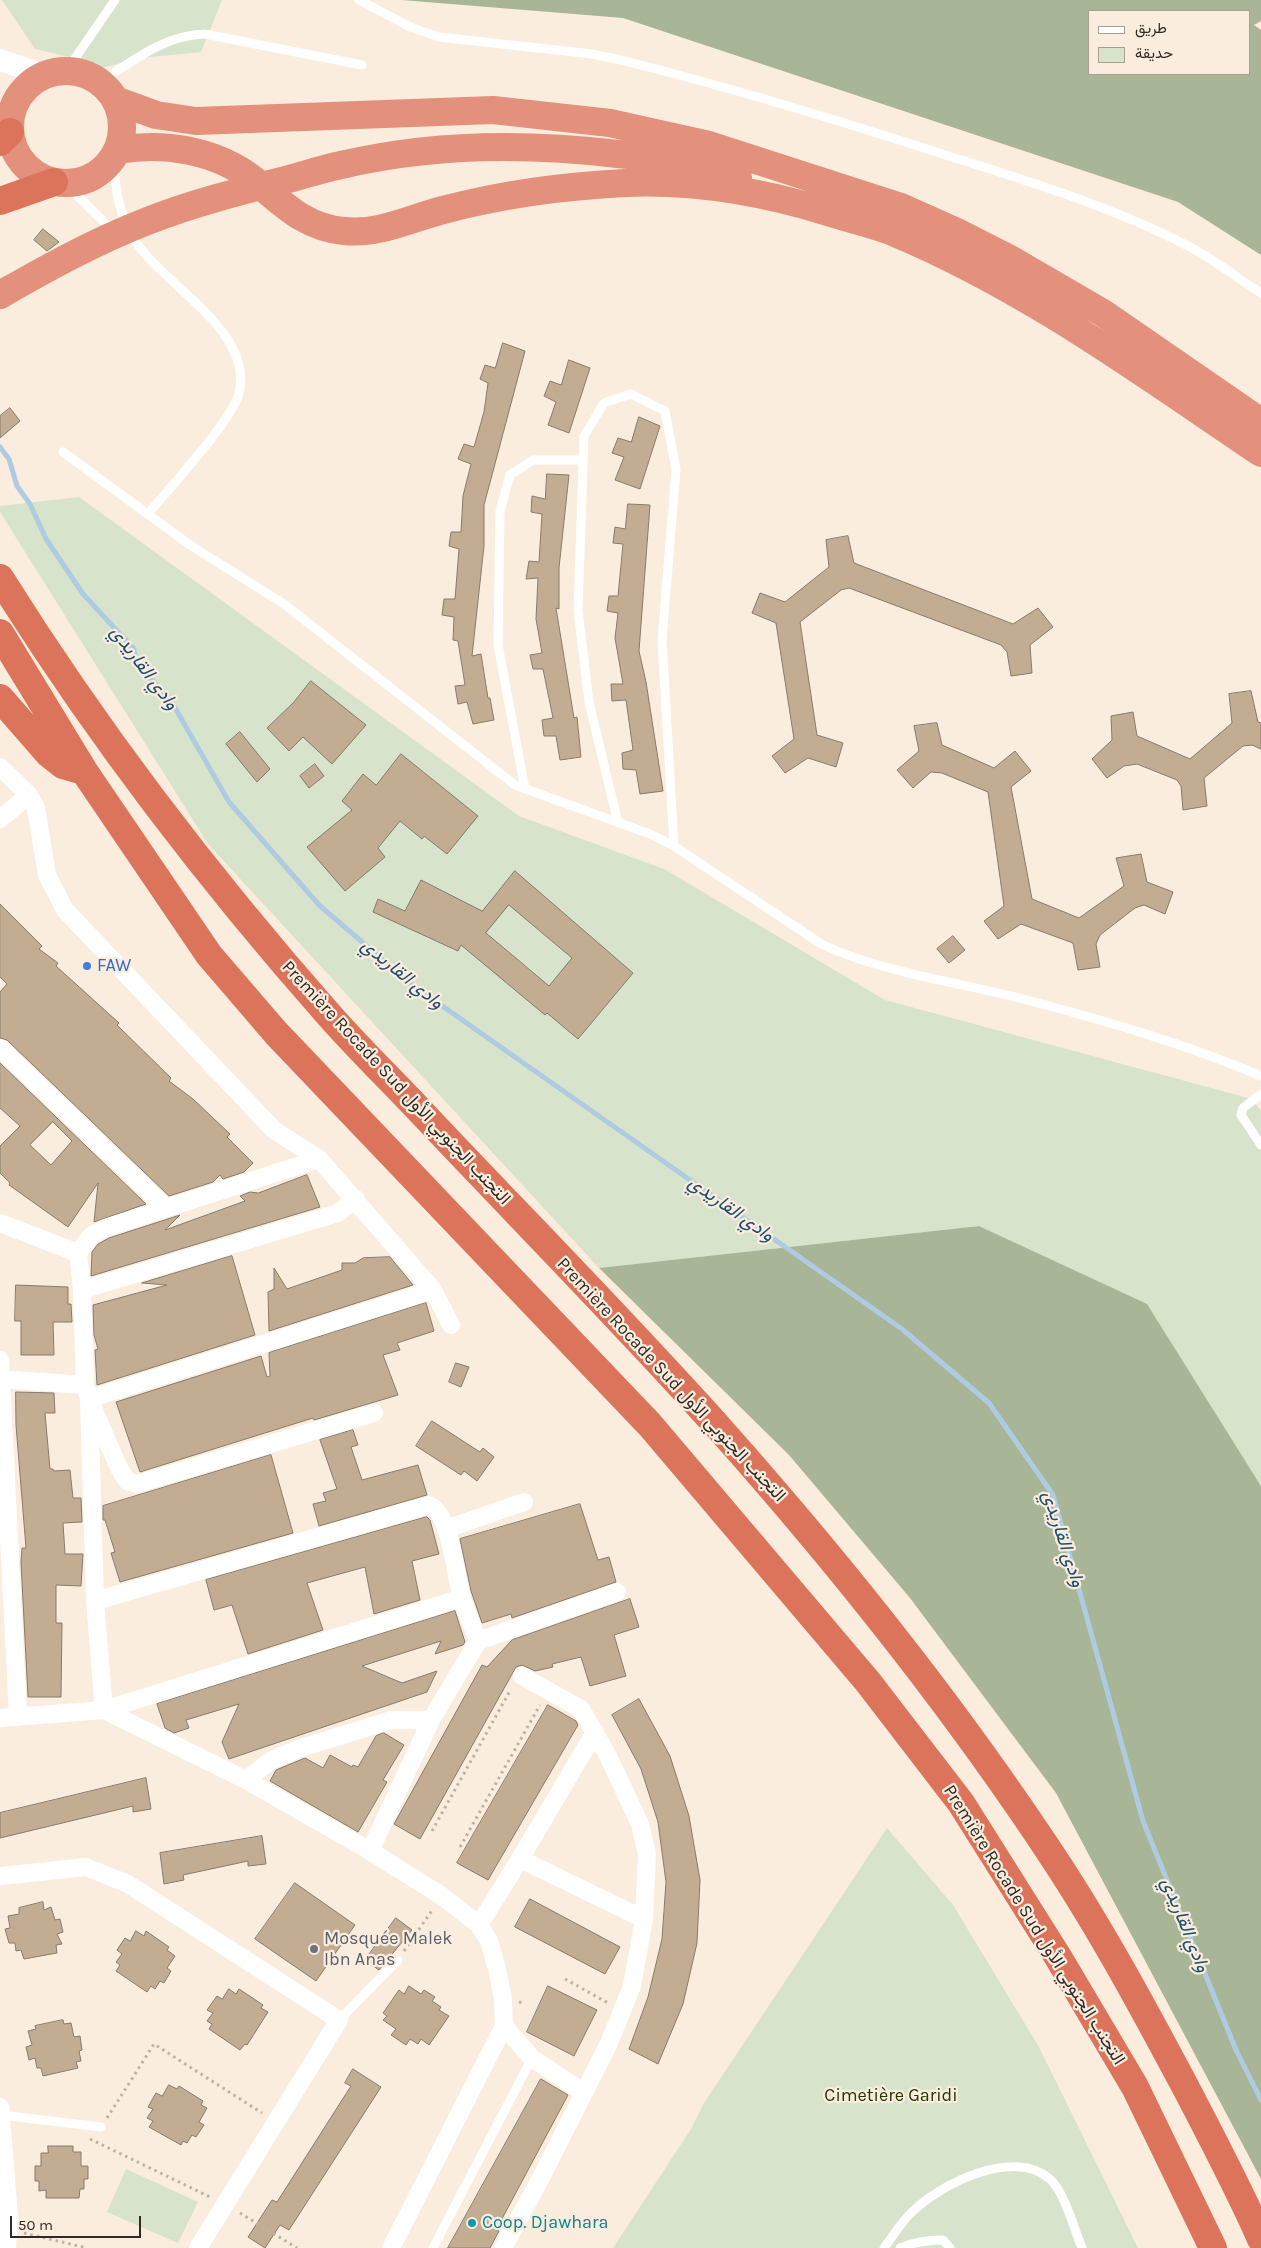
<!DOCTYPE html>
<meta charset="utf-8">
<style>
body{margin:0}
#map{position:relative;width:1261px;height:2248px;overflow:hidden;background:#faedde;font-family:Karla,Vazirmatn,sans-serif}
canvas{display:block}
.legend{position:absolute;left:1088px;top:10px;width:162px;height:65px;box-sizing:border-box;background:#faedde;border:1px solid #a99f94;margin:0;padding:6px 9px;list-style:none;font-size:15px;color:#2f2a25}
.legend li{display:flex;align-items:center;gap:10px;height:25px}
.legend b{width:25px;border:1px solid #a99f94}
.scale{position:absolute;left:10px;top:2216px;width:131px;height:22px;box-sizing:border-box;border:2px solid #2f2a25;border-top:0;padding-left:6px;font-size:15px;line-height:18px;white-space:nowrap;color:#2f2a25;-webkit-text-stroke:4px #faedde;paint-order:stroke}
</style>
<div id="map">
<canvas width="1261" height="2248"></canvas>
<ul class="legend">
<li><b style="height:6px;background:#fff"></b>طريق</li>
<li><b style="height:14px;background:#d7e3ca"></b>حديقة</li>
</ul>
<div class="scale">50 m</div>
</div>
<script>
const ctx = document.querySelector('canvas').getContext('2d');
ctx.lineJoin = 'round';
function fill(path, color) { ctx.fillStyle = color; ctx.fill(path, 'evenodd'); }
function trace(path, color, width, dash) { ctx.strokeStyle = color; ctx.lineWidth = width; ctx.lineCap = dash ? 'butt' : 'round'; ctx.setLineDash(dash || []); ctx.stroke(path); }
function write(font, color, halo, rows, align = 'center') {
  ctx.font = font + ' Karla,Vazirmatn,sans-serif'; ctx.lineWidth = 4.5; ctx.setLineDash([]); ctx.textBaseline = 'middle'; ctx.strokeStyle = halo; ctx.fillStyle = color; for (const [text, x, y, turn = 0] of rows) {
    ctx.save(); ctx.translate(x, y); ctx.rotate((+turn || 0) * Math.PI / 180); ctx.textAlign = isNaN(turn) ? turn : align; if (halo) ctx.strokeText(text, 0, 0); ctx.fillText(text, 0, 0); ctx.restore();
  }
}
fill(new Path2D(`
 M2,0H222L201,52L139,58L91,71L69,57L35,49Z
 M79,497L519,816L664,869L885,1000L1252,1099L1261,1111V1486L1147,1305L979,1226L599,1268L208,844L0,512V506Z
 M887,1828L953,1905L1039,2047L1138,2248H613L691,2129L704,2103Z
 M126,2169L198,2202L178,2243L107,2212Z`), '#d7e3ca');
fill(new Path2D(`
 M402,0H1261V21L1254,25L1261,30V255L1178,202L623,18ZM1250,11V74H1090V11Z
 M979,1226L1147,1304L1261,1486V2179L1056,1793L910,1598L789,1455L599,1268Z`), '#a8b597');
trace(new Path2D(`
 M0,447L9,459L17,486L30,504L46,539L83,594L134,649L136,663L170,699L229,802L319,905L411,984L902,1329L989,1403L1053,1495L1143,1821L1236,2050L1261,2100`), '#afcbe1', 5);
const building = new Path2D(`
 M43,229L59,242L47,251L34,240Z
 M503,343L525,351L484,505V546L472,656L481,654L488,698H490L494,720L473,724L467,702L458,704L455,686L465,685L458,641L453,640L454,617L442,615L444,599H455L459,549L449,546L451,532H461L463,496L471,464L458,459L464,444L474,447L484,412L488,383L480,379L485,365L495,368Z
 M569,360L590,368L569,433L548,425L556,402L544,396L550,381L561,385Z
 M10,408L20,421L0,438V416Z
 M639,417L660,426L640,489L615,480L624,457L612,453L618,438L631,442Z
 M547,474L569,475L559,568V609L556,608L574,718L577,717L581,757L560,760L556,736H544L542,720L553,718L543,669H533L530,655L542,653L536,619L538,578L526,579L529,561L539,562L542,514L531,512L532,496L545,499Z
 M628,504L650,505L639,651L646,682L663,791L640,794L636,770L623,769L622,753L633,750L626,700L612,701L611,684H623L615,638L618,613L607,611L609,596H618L623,544L613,543L615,527L625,529Z
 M848,536L854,563L1013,624L1038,608L1053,627L1030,645L1032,673L1011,676L1007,652L1001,645L849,588L841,590L800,622L817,735L843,743L836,767L808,758L785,773L772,756L794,739L776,623L752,613L760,593L785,602L829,567L826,540Z
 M311,681L366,725L332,764L303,737L289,751L267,728L293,703Z
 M1251,691L1258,722L1261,723V749L1252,745L1243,746L1204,778L1207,806L1183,810L1181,786L1177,780L1137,764L1124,766L1107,778L1092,759L1112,740L1111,716L1133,712L1137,736L1190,759L1232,723L1229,694Z
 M937,723L942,745L994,768L1015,751L1031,771L1011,787L1032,899L1079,918L1124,886L1116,858L1141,854L1147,882L1173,892L1165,914L1144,905L1135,908L1100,935L1096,944L1100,967L1078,970L1073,943L1021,924L998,939L984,921L1004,906L988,792L942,773L931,772L913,788L897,770L919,751L914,726Z
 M240,732L270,769L257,782L226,744Z
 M401,754L478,816L447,854L424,836L422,839L400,821L378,848L385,857L345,891L307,847L352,810L342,801L363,774L376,785Z
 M315,764L324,776L309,788L300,776Z
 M515,871L633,973L578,1039L547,1013L545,1015L461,945L458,951L373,912L378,899L405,911L421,880L482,911ZM509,905L572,958L549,986L486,933Z
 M0,904L42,946L39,949L58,963L56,966L119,1023L117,1025L171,1078L169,1081L193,1099L230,1134L227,1137L253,1163L244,1172L223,1179L220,1175L213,1182L169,1196L7,1040L0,1038V992L7,984L0,977Z
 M953,936L965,950L949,963L937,949Z
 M0,1063L146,1204L94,1222L98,1183L68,1227L9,1185L10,1183L0,1173V1146L20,1126L0,1108ZM53,1122L72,1141L51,1165L30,1145Z
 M307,1175L320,1207L91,1276L92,1252L98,1244L109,1238L180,1215L165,1230L245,1201L240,1196L250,1192L258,1193Z
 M232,1256L255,1335L97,1385L95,1350L98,1349L94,1335L93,1305L167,1285L142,1283Z
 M390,1257L413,1285L269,1331L268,1292L274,1289V1268L287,1289L342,1270V1263H355L363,1258Z
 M16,1285L68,1287V1304H71L72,1322H53L54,1355H21V1321H15Z
 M426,1303L434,1331L397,1343L400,1350L383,1355L398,1395L314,1420L313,1418L140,1472L116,1402L261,1356L267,1377L270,1376L269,1353Z
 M456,1363L469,1367L461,1387L449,1382Z
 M16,1392L54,1393L55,1413H45L50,1469H53L54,1471L70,1470L73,1498H81L82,1522L63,1523L65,1554H83L81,1586L56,1585V1623H62L61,1697H28L21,1562L22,1548H26L16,1425Z
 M432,1421L480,1452L483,1448L494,1457L477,1481L464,1471L461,1475L416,1446Z
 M353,1430L358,1445L351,1447L362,1480L418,1465L427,1495L319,1526L313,1504L326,1501L323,1493L337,1489L320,1440Z
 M271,1455L293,1533L120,1582L111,1553L115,1552L105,1520H103V1506Z
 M580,1504L598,1560L609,1557L616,1582L512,1618L511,1614L482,1623L471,1591L460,1539Z
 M427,1517L430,1520L439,1554L412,1561L420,1600L374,1614L365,1567L307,1583L323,1630L248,1654L232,1605L214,1610L206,1580Z
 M630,1599L639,1627L614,1635L626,1676L590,1686L581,1657L552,1664L553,1667L535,1671L522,1665L516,1667L420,1839L394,1824L482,1665L487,1667L512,1640Z
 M455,1611L465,1642L463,1645L435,1654L441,1641L362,1666L402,1683L437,1671L427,1692L229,1759L222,1742L239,1704L186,1720L189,1728L174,1733L165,1728L157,1704Z
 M639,1699L670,1756L689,1816L700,1880L697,1943L683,2004L658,2064L629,2049L648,1997L662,1939L666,1882L658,1822L641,1769L612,1715Z
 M548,1705L576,1721L578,1725L488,1880L457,1863Z
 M384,1733L404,1745L383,1780L387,1782L358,1832L270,1781L276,1770L305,1758L323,1768L330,1755L352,1767L353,1765L358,1767L376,1736Z
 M146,1778L151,1809L133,1812V1806L0,1838V1813Z
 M262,1836L266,1864L248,1866V1861L183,1875L184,1880L164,1884L160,1853Z
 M295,1883L355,1925L316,1981L255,1939Z
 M530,1899L620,1947L605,1974L515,1927Z
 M43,1902L44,1910L51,1907L55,1920L60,1919L63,1932L57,1934L62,1944L56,1945L57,1953L24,1959L21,1950L16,1951L15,1943H9L5,1929L10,1928L8,1916L19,1914V1908Z
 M396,1918L412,1930L379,1970L365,1960Z
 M136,1931L144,1936L146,1931L169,1947L167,1950L175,1956L167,1968L171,1971L164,1983L160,1981L155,1989L151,1986L147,1992L116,1971L120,1965L116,1962L122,1954L117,1950L125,1938L130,1941Z
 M409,1986L421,1994L424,1990L435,1997L432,2001L441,2007L439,2010L449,2016L429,2045L421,2039L418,2044L410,2039L406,2045L391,2035L396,2029L383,2020L387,2016L383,2013L399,1990L404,1994Z
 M548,1986L597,2010L574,2056L527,2032Z
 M229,1989L236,1994L239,1989L263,2005L261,2008L268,2012L247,2045L245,2044L240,2050L209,2029L212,2024L207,2021L213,2013L207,2010L217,1996L222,1999Z
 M63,2020L64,2024L71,2023L74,2037L80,2036L82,2050L79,2051L81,2061L76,2062L78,2068L43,2076L41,2068H37L35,2058L29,2060L26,2047L32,2045L28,2031L36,2029L35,2026Z
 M353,2069L381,2087L289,2230L280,2225L265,2248L248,2237L272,2200L277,2202L351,2086L345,2083Z
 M541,2079L568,2095L496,2230L499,2231L490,2248H448Z
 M169,2085L177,2089L179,2086L203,2101L201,2105L207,2108L199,2122L204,2125L196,2137L192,2135L187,2143L183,2141L181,2145L149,2127L153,2121L147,2118L153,2109L148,2107L156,2093L162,2096Z
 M48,2146H73V2152H81V2166H88V2179H84V2189H80L79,2198H46V2190L39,2191V2181H35V2166H41V2153H48Z`);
fill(building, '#c2ad93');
trace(building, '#867b6d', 1);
trace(new Path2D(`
 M432,1831L511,1689
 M460,1847L540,1705
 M404,1951L433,1909
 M565,1979L608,2003
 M519,2002L525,2003
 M107,2118L154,2044L262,2113
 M90,2139L210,2197
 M240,2213L297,2248
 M24,2233L87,2248`), '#bcb2a6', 3, [2.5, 4]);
trace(new Path2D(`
 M359,0L410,27L439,37L592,54L621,60C725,86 828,117 930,150C1017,178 1107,204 1188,246C1214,259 1237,278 1261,293
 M67,70L115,0
 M100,82C133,61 164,35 205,34L362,65
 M114,156C114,185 118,211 132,236C161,286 254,328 239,393C233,420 169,488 148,514
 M65,183L113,231
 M63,452L190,545L284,604L515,785L650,834L674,846L823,945C887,974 959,982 1027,1000C1106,1021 1186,1044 1261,1076
 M525,789L498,645L500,511L510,475L533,460H583
 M618,823L589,702L578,610L584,436L604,403L631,394L665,411L676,470L662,640L674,846
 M1261,1094L1243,1108L1241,1115L1261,1145
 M339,2020L398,1960
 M1,2115L101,2127
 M433,2248L532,2058
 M884,2248C893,2236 901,2222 912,2212C940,2184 1014,2147 1050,2179C1065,2193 1074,2229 1082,2248
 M900,2248C914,2242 927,2240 943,2240L950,2248`), '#fff', 9);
trace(new Path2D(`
 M0,767L29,795L36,808L47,875L65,910L274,1130L319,1159L433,1290L451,1325
 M0,819L29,795
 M0,1048L165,1207
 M319,1159L105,1228L91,1236L78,1253L82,1290L85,1385L89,1399L95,1601L104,1710L462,1598
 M0,1223L78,1253
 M82,1290L338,1213L356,1199
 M0,1360L18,1717
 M1,1379L85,1385
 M374,1413L137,1484L127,1481L119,1468L89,1399L433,1290
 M446,1529L524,1502
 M95,1601L429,1505C451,1514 455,1575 462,1598C466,1612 473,1627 478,1641
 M522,1676L581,1709L608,1756L640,1824L647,1854L644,1919
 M0,1718L104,1710L246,1780L370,1851L442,1896L479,1925L489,1941L497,1969L503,1999L504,2026L391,2248
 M246,1780L270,1761L298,1749L391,1720H431
 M370,1851L431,1720L478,1641L617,1592
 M520,1859L595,1732
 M0,1876L86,1867L128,1884L339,2020L198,2248
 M479,1925L520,1859L644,1919L632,1986L609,2043L545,2170L503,2248
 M504,2026L532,2058L583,2092
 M0,2107L9,2215L7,2248`), '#fff', 18);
trace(new Path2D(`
 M0,60L44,75
 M0,112L10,120`), '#fff', 22);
trace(new Path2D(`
 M10 127a56 56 0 1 1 112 0a56 56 0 1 1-112 0Z
 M115,100L156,115L196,121L493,110L610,123L709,145L901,207L957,232L1012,260L1103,313L1261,422
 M118,150C164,142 216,150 254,180C282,203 305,228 344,231C380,235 413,217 447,209C505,194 565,186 625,183C694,180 763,192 828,212C849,219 872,224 893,232C1027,288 1142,373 1261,453
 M0,295C47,268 94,242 145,222C190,204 237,192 285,180C304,175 322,169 341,165C430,144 527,143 618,154C658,158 701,162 738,178`), '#e3907c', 28);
trace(new Path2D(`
 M0,142L10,132
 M0,201L54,182
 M0,578C97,733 208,878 329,1015C359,1049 392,1081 423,1114C522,1219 623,1321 719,1428C840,1564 955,1708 1055,1860C1103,1933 1145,2011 1186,2088C1212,2138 1238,2187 1261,2239
 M0,633L84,771L209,955L276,1033L650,1425L868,1682L961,1803L1058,1957L1135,2087L1213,2248
 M0,698L49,754L63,765L84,771`), '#dc745c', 28);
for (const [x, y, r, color] of [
 [87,966,5,"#3f7fe0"],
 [314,1949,5,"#6b7280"],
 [472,2223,5,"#0f9aa8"]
]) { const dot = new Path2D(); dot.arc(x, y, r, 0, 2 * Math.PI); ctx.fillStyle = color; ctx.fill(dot); trace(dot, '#faedde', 2); }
write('18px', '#366cbe', '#faedde', [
 ["FAW",97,966]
], 'left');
write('18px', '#2f2a25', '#faedde', [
 ["Première Rocade Sud التجنب الجنوبي الأول",396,1083,47],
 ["Première Rocade Sud التجنب الجنوبي الأول",671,1380,47],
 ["Première Rocade Sud التجنب الجنوبي الأول",1034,1925,58]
]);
write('18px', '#5b616d', '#faedde', [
 ["Mosquée Malek",324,1939],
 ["Ibn Anas",324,1960]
], 'left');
write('18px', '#243504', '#faedde', [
 ["Cimetière Garidi",891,2096]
]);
write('18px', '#0d838f', '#faedde', [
 ["Coop. Djawhara",482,2223]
], 'left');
write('italic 19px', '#204e6e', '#faedde', [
 ["وادي القاريدي",144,668,53],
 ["وادي القاريدي",402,974,39],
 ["وادي القاريدي",731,1209,35],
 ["وادي القاريدي",1063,1539,72],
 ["وادي القاريدي",1185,1925,68]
]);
</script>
